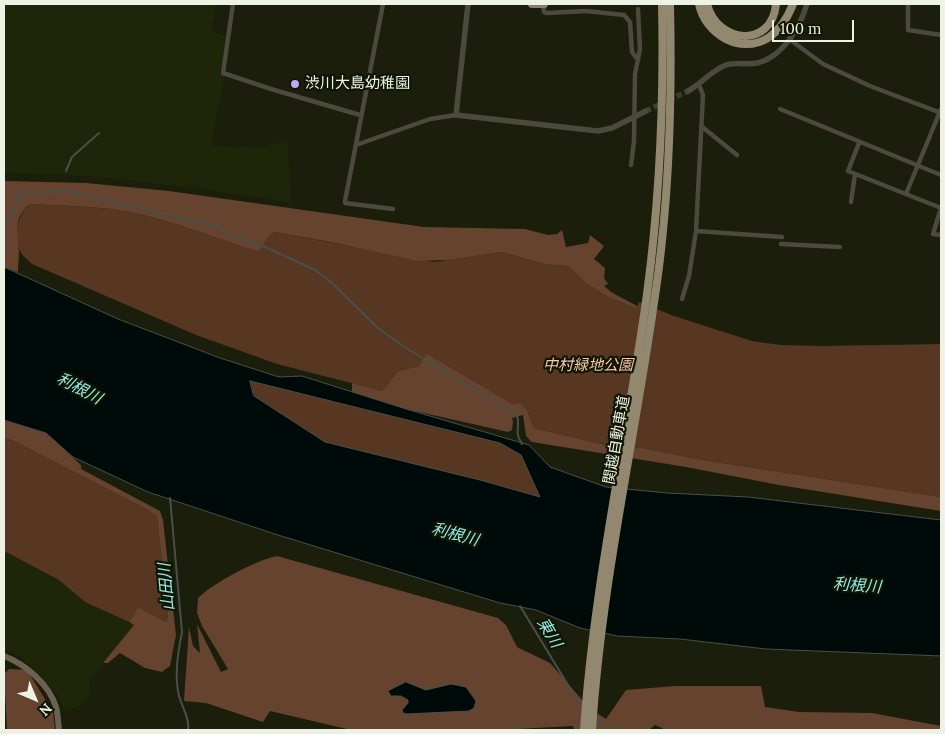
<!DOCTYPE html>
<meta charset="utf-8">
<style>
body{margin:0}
#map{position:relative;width:945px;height:734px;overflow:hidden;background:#1a1e0a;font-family:Lora,serif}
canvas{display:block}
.frame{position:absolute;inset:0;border:5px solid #eef2e5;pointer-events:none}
.north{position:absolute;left:10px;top:674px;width:50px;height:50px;-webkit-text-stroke:4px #111503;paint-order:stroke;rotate:135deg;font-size:14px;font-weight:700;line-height:20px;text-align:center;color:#eef2e5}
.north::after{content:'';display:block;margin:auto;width:18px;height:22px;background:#eef2e5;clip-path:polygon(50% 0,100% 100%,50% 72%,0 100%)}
.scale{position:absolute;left:772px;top:20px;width:82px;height:22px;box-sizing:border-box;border:2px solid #eef2e5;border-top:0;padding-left:6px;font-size:15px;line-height:18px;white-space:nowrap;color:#eef2e5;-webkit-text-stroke:4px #111503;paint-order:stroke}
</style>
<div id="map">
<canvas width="945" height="734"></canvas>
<div class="frame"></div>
<div class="north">N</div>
<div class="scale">100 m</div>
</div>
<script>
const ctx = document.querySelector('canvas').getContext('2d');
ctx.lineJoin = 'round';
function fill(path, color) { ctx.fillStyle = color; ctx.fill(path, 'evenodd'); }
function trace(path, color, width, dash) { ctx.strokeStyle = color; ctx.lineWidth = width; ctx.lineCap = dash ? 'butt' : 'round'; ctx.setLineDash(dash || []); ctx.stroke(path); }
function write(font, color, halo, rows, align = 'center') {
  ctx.font = font + ' Lora,"Noto Sans JP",serif'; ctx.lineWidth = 4.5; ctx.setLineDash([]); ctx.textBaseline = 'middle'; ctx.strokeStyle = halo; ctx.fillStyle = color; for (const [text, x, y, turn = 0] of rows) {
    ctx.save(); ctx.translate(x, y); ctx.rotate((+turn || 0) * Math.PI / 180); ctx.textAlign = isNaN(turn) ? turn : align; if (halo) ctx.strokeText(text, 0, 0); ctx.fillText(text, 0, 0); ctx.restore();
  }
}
fill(new Path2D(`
 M4,4H216L211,31L227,36L220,73L225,75L211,145L254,148L287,141L292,203L211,190L87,176L4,173Z
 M4,551L59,580L85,602L135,625L89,682L91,693L80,706L65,711L57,695L46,682L20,656L4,650Z`), '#1f2509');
fill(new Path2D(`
 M30,204C63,206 97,206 130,212C174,221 217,239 259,252L269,236L275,232L434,262L502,252L544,264L568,266L586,283L611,297L636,308L639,302L674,316L752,341L780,345L823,346L941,344V497L697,459L642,448L614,447L534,428L527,410L513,404L426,353L419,366L398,371L382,391L277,364L196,335L32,264C28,260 21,255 19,249C13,235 18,214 30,204Z
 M250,380L500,443L521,455L540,497L480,480L325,442L254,396Z
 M4,438L14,441L148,510L157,517L168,618L166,622L138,607L129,622L85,602L59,580L4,551Z`), '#573622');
fill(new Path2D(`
 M4,181L86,183L169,191L424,227L525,229L548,235L557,234L562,230L566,247L588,243L590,235L604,246L594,259L605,268L604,278L608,284L604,286L611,292L637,306L636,308L611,298L586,283L568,266L544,264L502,252L449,260L418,261L335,243L275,232L269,236L259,252C217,239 174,221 130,212C97,206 63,206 30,204C12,219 18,233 19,252C19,259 18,266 18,272L4,267Z
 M426,353L513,404L520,403L527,410L534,428L614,447L642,448L697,459L941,497V511L779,485L686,467L532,442L526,436L523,415L512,418L513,422L512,430L508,432L406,409L352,392V383L382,391L398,371L419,366Z
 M4,420L46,433L81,465V469L160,511L163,520L176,635L170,666L162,672L145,668L120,653L108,663H103L134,625L129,622L138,607L166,622L168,618L157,517L148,510L14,441L4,438Z
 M277,556L498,618L506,625L517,647L550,663L590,709L606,719L626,690L675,686H761L765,707L799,712L872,713L941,726V730H666L655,725L649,730H574L573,726L500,730H351L270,711L263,722L206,703L184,701L189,627L193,646L200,653L197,624L221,672L228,669L202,626L197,613L198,598C215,582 254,561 277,556Z
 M9,669L27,670L53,712L55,730H7L4,674Z`), '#65432f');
const water = new Path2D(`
 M4,267L118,319L220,358L279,377L302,376L406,409L529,445L550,467L606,487L667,493L748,497L941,520V656L766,649L680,639L617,636L580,628L536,610L500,603L278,535L148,492L73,457L46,433L4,420ZM250,381L500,443L521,455L540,497L480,480L325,442L254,396Z
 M406,682L426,690L451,684L466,687L476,701L474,708L469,711L406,714L403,713L402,710L408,703V700L401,696H391L388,691Z`);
fill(water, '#000a09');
trace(water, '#47504b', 1);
trace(new Path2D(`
 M66,171L72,157L99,133
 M4,226L8,221L21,192H53L62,190L217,226L227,234L261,245L315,270L332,283L379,329L406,348L517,415C521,429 513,430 522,444
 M170,498L182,632C178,652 174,676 179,696C182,707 190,719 188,730
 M520,606L574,695L584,707
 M595,717L610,730`), '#47504b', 2);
trace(new Path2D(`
 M646,111L688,91`), '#3a3e2b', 5.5, [5.5, 3]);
trace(new Path2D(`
 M233,4L223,73L271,89L360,115
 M383,4L345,201V203L393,209
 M543,4L544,12L547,13L586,11L624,15L630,22L632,52L638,60
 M908,4V30L941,35
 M789,39L823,64L870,86L941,113
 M780,109L941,175
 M701,126L737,155
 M859,143L848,171L941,208L933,234L941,235
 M356,145L430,119L456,115
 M631,165L634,141L635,74L640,49L638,9
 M906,194L941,109
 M851,202L855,174
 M696,231L782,237
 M781,244L840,247
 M682,299L689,276L696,231L703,95L699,85`), '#4d493f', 4.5);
trace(new Path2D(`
 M468,4L456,115L598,131L612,128L646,111
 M688,91C701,84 712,70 726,65C736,62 747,65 757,63C783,57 800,27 807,4`), '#4d493f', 5.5);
trace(new Path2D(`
 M4,656C25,664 49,684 56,707C58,714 58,723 59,730`), '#696253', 6);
trace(new Path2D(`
 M532,4H544`), '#887e68', 8);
trace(new Path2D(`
 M699,4C705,34 740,55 768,38C780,30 788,17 793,4
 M707,4C717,44 772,49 776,4
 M584,730C594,583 627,439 647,294C660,197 664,101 662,4
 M592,730C602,574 639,422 659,267C670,180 672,92 670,4`), '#92876f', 8);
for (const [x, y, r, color] of [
 [295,84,5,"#b9abf7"]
]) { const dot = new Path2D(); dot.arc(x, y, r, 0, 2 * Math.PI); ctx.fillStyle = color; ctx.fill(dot); trace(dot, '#111503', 2); }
write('15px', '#eef2e5', '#111503', [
 ["渋川大島幼稚園",305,84]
], 'left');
write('italic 15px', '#fac8ab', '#111503', [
 ["中村緑地公園",588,366]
]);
write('15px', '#eef2e5', '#111503', [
 ["関越自動車道",617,440,-80]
]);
write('italic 16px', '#93ece5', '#111503', [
 ["利根川",79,389,28],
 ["利根川",455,535,15],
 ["利根川",857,586,4],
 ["山田川",167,587,-95],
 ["東川",549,633,59]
]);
</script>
